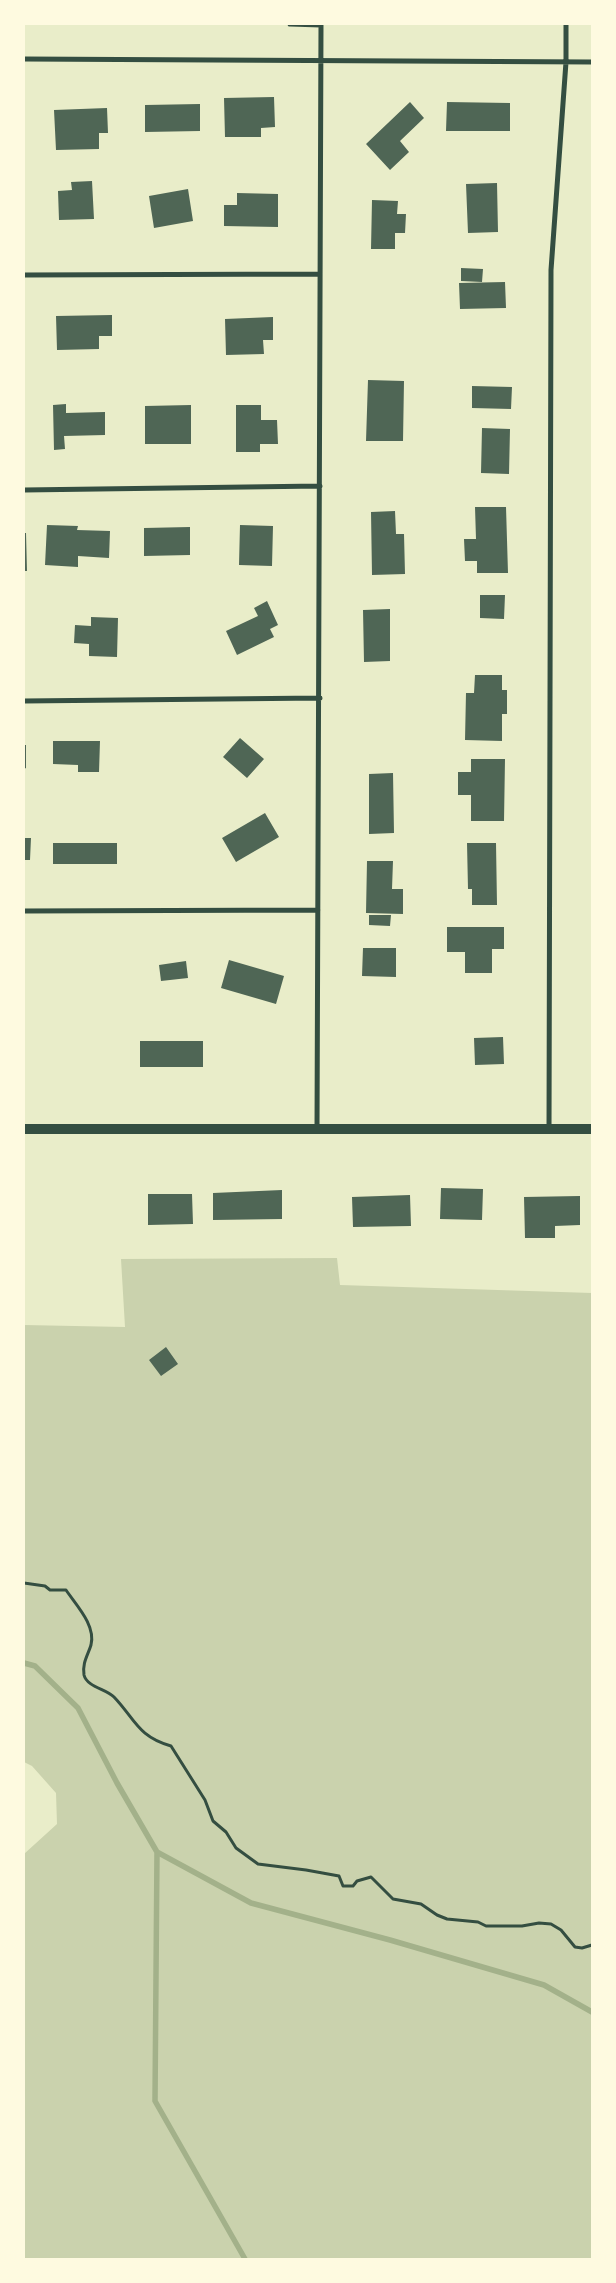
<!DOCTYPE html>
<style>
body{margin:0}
#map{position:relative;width:616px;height:2283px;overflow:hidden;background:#e9edc9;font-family:"PT Sans Narrow",sans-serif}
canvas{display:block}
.frame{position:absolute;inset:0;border:25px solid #fefae0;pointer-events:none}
</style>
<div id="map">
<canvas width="616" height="2283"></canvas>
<div class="frame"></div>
</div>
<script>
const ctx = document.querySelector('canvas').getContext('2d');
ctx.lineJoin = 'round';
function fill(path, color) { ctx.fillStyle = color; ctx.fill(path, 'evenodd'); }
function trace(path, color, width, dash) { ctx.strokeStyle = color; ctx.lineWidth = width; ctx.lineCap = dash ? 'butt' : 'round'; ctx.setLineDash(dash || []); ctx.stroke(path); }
fill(new Path2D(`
 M337,1258L340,1285L592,1293V2259H24V1854L57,1824L56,1793L32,1766L24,1762V1325L125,1327L121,1259Z`), '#cad2ad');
trace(new Path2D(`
 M24,1663L35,1666L78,1708L117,1783L157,1852L251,1903L390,1940L544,1985L592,2012
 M157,1852L155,2101L245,2259`), '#a3b18a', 5.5);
fill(new Path2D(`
 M274,97L275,127L261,128V137H225L224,98Z
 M410,102L424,118L400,141L409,152L390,170L366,144Z
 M447,102L510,103V131H446Z
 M200,104V131L145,132V105Z
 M107,108L108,133H99V149L56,150L54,110Z
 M92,181L94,219L59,220L58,191L72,190L71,182Z
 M497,183L498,232L468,233L466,184Z
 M188,189L193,221L154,228L149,196Z
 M237,193L278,194V227L224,226V205H237Z
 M372,200L398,201L397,214H406L405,233H395V249H371Z
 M461,268L483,269L482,282L461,281Z
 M505,282L506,308L460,309L459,283Z
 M112,315V336H99V349L57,350L56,316Z
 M273,317V340H263L264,354L226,355L225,319Z
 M368,380L404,381L403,441H366Z
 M472,386L512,387L511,409L472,408Z
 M66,404V413L105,412V435L64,436L65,449L54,450L53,405Z
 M191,405V444H145V406Z
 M236,405H261V420H277L278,444H260V452H236Z
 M482,428L510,429L509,474L481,473Z
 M475,507H506L508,573H477V561H465L464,539H476Z
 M395,511L396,534H404L405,574L372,575L371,512Z
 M47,525L78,526L77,530L110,531L109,558L78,556V567L45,565Z
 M240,525L273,526L272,566L239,565Z
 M190,527V555L144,556V528Z
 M24,533H26L27,571H24Z
 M480,595H505L504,619L480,618Z
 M267,601L278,625L270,629L274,637L237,655L226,631L258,616L254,608Z
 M390,609V661L364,662L363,610Z
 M91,617L118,618L117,657L89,656V644L74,643L75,625L91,626Z
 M475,675H502V690H507V714H502V741L465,740L466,693H474Z
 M240,738L264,759L247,778L223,757Z
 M53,741H100L99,772H78V765L53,764Z
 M24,745H26V768L24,769Z
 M471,759H505L504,821H471V795H458V772H471Z
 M393,773L394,833L369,834V774Z
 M265,813L279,837L236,862L222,838Z
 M24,838H31L30,860H24Z
 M53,843H117V864H53Z
 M467,843H496L497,905H472V889H468Z
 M367,861H393L392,889H403V914L366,913Z
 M369,915H391L390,926L369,925Z
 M447,927H504V949H492V973H465V952H447Z
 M363,948H396V977L362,976Z
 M229,960L284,976L276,1004L221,988Z
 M186,961L188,978L161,981L159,965Z
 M503,1037L504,1064L475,1065L474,1038Z
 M140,1041H203V1067H140Z
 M441,1188L483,1189L482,1220L440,1219Z
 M282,1190V1219L213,1220V1193Z
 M148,1194H192L193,1224L148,1225Z
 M410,1195L411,1226L353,1227L352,1197Z
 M580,1196V1225L555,1226V1238H525L524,1197Z
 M166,1347L178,1364L161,1376L149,1360Z`), '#4f6655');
trace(new Path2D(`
 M24,1583L45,1586L50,1590H66C76,1605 96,1625 91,1645C88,1655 82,1663 84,1675C87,1687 106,1689 114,1697C135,1719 138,1737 171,1746L205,1800L213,1821L226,1832L236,1848L258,1864L306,1870L339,1876L343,1886H353L357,1881L371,1877L393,1899L421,1904L437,1915L447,1919L478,1922L486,1926H522L539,1923L551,1924L561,1930L575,1947L582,1948L592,1945`), '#344e41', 3);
trace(new Path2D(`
 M290,24L321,25
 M24,59L592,62
 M24,275L320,274
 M24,490L320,486
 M24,701L320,698
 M24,911L318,910
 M317,1128L321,24
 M549,1129L551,270L566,62V24`), '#344e41', 5);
trace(new Path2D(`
 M24,1129H592`), '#344e41', 10);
</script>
